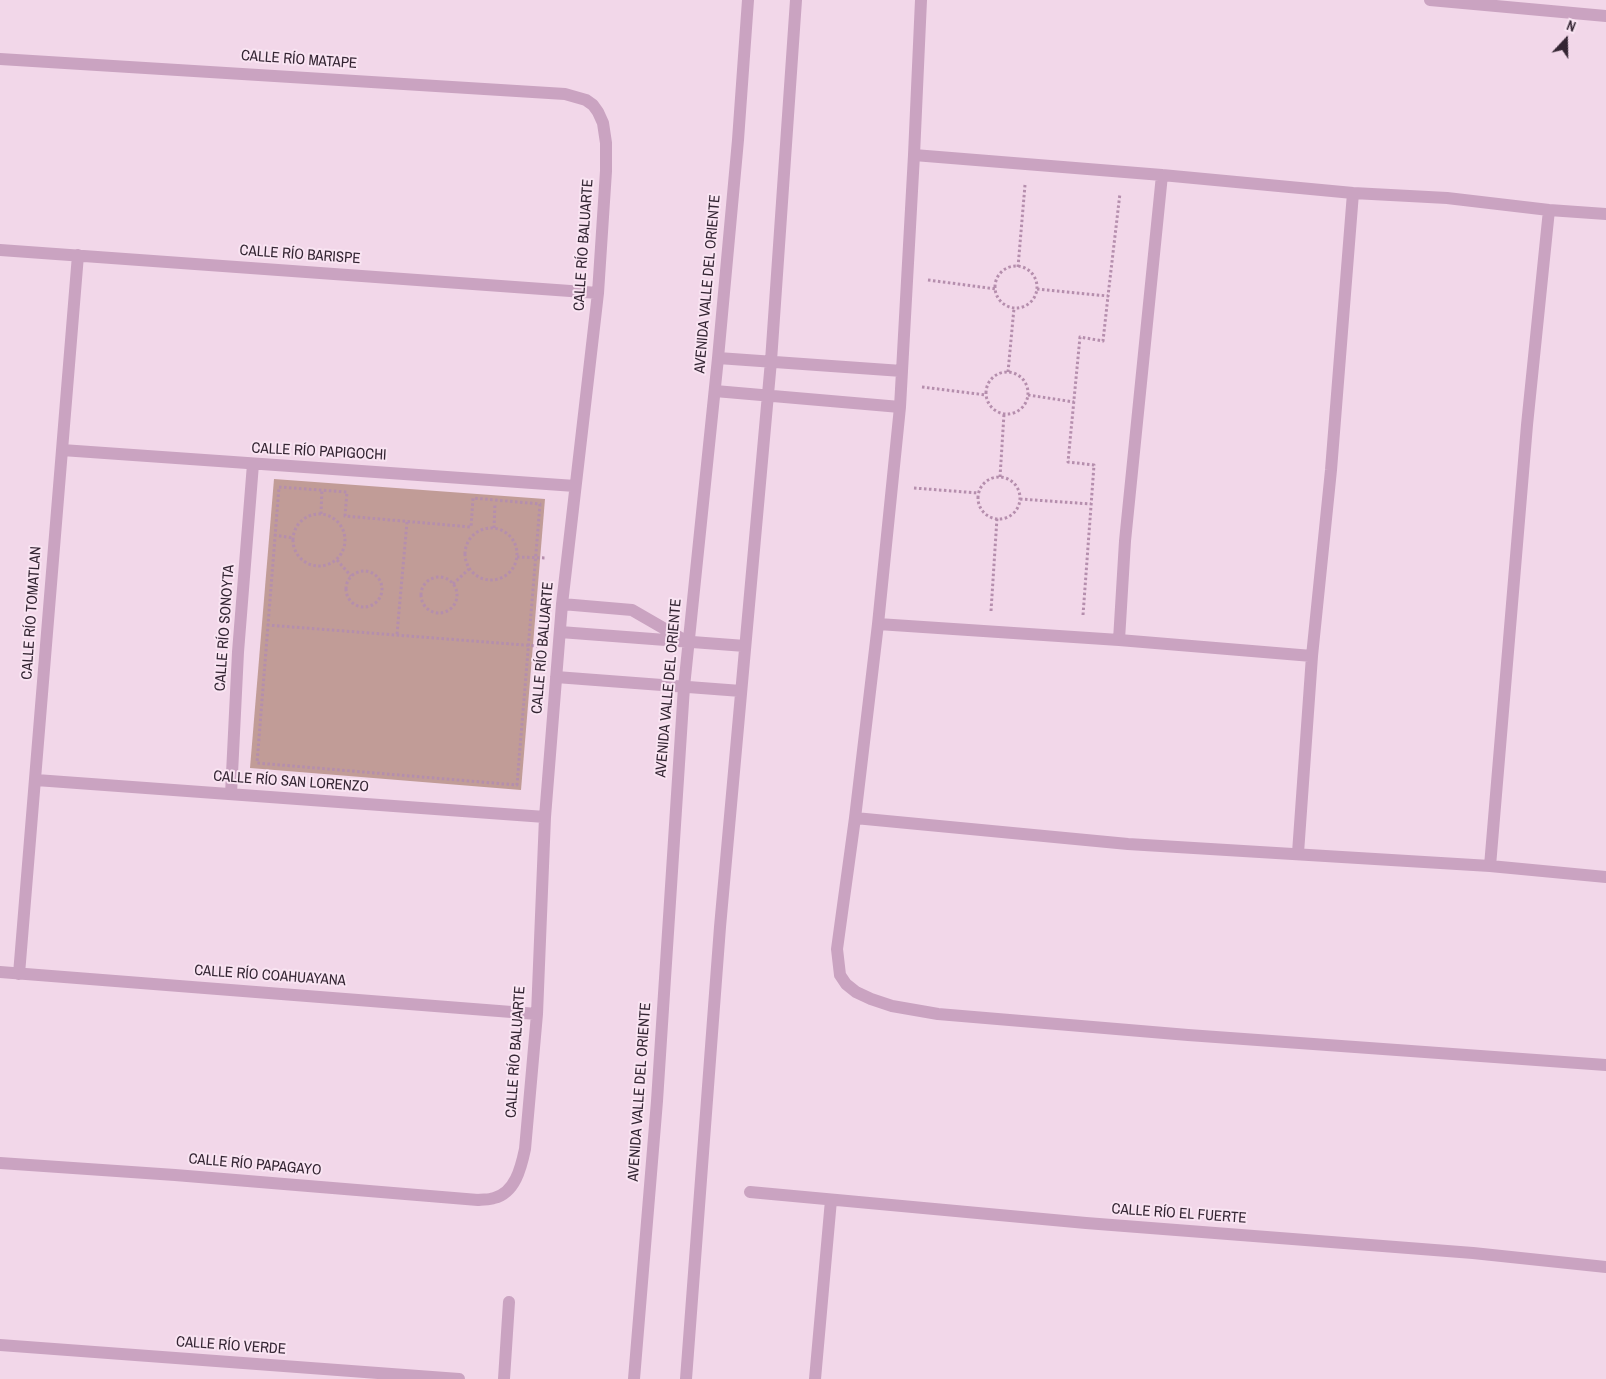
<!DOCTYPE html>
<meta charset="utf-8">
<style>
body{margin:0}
#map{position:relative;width:1606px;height:1379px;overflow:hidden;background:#f2d7e9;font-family:"Archivo Narrow",sans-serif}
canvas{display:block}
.north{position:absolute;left:1541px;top:15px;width:50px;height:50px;-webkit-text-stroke:4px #f9e4f2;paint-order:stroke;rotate:21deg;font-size:14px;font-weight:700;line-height:20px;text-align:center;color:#342533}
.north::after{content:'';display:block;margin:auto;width:18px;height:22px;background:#342533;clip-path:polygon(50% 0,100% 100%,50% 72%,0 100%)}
</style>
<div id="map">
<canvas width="1606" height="1379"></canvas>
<div class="north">N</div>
</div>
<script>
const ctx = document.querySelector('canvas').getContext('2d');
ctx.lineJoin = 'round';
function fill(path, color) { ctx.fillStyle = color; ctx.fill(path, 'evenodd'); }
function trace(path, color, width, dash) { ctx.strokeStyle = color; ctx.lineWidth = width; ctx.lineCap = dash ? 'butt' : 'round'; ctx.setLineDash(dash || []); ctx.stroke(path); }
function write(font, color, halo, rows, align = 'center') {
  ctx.font = font + ' "Archivo Narrow",sans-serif'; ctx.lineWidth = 4; ctx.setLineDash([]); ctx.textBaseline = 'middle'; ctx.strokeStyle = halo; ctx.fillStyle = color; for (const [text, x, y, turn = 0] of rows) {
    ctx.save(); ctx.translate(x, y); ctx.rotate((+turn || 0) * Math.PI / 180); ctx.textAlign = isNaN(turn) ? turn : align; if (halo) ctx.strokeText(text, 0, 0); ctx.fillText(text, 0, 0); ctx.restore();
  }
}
fill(new Path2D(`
 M274,479L545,499L521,790L250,768Z`), '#c19c97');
trace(new Path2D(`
 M995 287a21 21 0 1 1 42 0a21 21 0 1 1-42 0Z
 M1018,267L1025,185
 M928,280L996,289
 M1037,289L1108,296L1120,193
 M1008,372L1014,308
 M986 393a21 21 0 1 1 42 0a21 21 0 1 1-42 0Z
 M922,387L986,395
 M1028,395L1074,402
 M1000,477L1004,414
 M978 498a21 21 0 1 1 42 0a21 21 0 1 1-42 0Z
 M279,487L347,492L345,516L471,527L473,498L540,504L517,785L257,763Z
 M914,488L978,493
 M1020,499L1091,504
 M293 540a26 26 0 1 1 52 0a26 26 0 1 1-52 0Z
 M321,514L322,489
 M465 554a26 26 0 1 1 52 0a26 26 0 1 1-52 0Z
 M494,528L495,503
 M274,535L293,538
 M517,557L547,558
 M337,560L351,576
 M346 589a18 18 0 1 1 36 0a18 18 0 1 1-36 0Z
 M421 595a18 18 0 1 1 36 0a18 18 0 1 1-36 0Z
 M453,584L469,569
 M991,611L997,518
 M1083,615L1094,465L1068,462L1080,337L1103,341L1108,296
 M267,625L537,646
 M397,634L407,522`), '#b58ead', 3, [2.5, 2.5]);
trace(new Path2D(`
 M921,0L914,155L900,407L878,624L855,818L837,949L840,975L846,984L856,992L871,999L892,1006L938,1014L1188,1035L1606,1065
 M1430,0L1606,16
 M0,59L565,94L586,100L593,105L598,112L603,123L606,143V171L598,293L562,604L545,817L537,1014L525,1149C521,1168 515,1193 494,1198C489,1200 483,1199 478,1200L175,1175L0,1163
 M914,155L1162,175L1353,193L1447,198L1549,210L1606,214
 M0,250L598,293
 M718,358L902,371
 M715,391L900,407
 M62,450L575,486
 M562,604L632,610L684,640
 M878,624L1119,640L1312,656
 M560,632L745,646
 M1119,640L1125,541L1162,175
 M556,677L741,691
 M36,780L545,817
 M231,794L238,652L253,464
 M855,818L1128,844L1490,866L1606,877
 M1298,853L1312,656L1331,470L1353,193
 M1490,866L1527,425L1549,210
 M0,972L537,1014
 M19,974L78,255
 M750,1192L1086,1223L1473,1253L1606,1267
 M0,1345L459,1379
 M504,1379L509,1302
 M634,1379L657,1101L684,687L718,358L738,140L748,0
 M686,1379L720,927L771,361L796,0
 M815,1379L831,1200`), '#caa3c1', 12);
write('15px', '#342533', '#f9e4f2', [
 ["CALLE RÍO MATAPE",299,60,4],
 ["CALLE RÍO BALUARTE",584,245,-86],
 ["CALLE RÍO BARISPE",300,255,4],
 ["AVENIDA VALLE DEL ORIENTE",708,284,-85],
 ["CALLE RÍO PAPIGOCHI",319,452,3],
 ["CALLE RÍO TOMATLAN",32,613,-86],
 ["CALLE RÍO SONOYTA",225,628,-86],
 ["CALLE RÍO BALUARTE",543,648,-85],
 ["AVENIDA VALLE DEL ORIENTE",669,688,-85],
 ["CALLE RÍO SAN LORENZO",291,782,4],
 ["CALLE RÍO COAHUAYANA",270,976,4],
 ["CALLE RÍO BALUARTE",516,1052,-86],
 ["AVENIDA VALLE DEL ORIENTE",640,1092,-86],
 ["CALLE RÍO PAPAGAYO",255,1165,5],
 ["CALLE RÍO EL FUERTE",1179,1214,4],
 ["CALLE RÍO VERDE",231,1346,4]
]);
</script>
